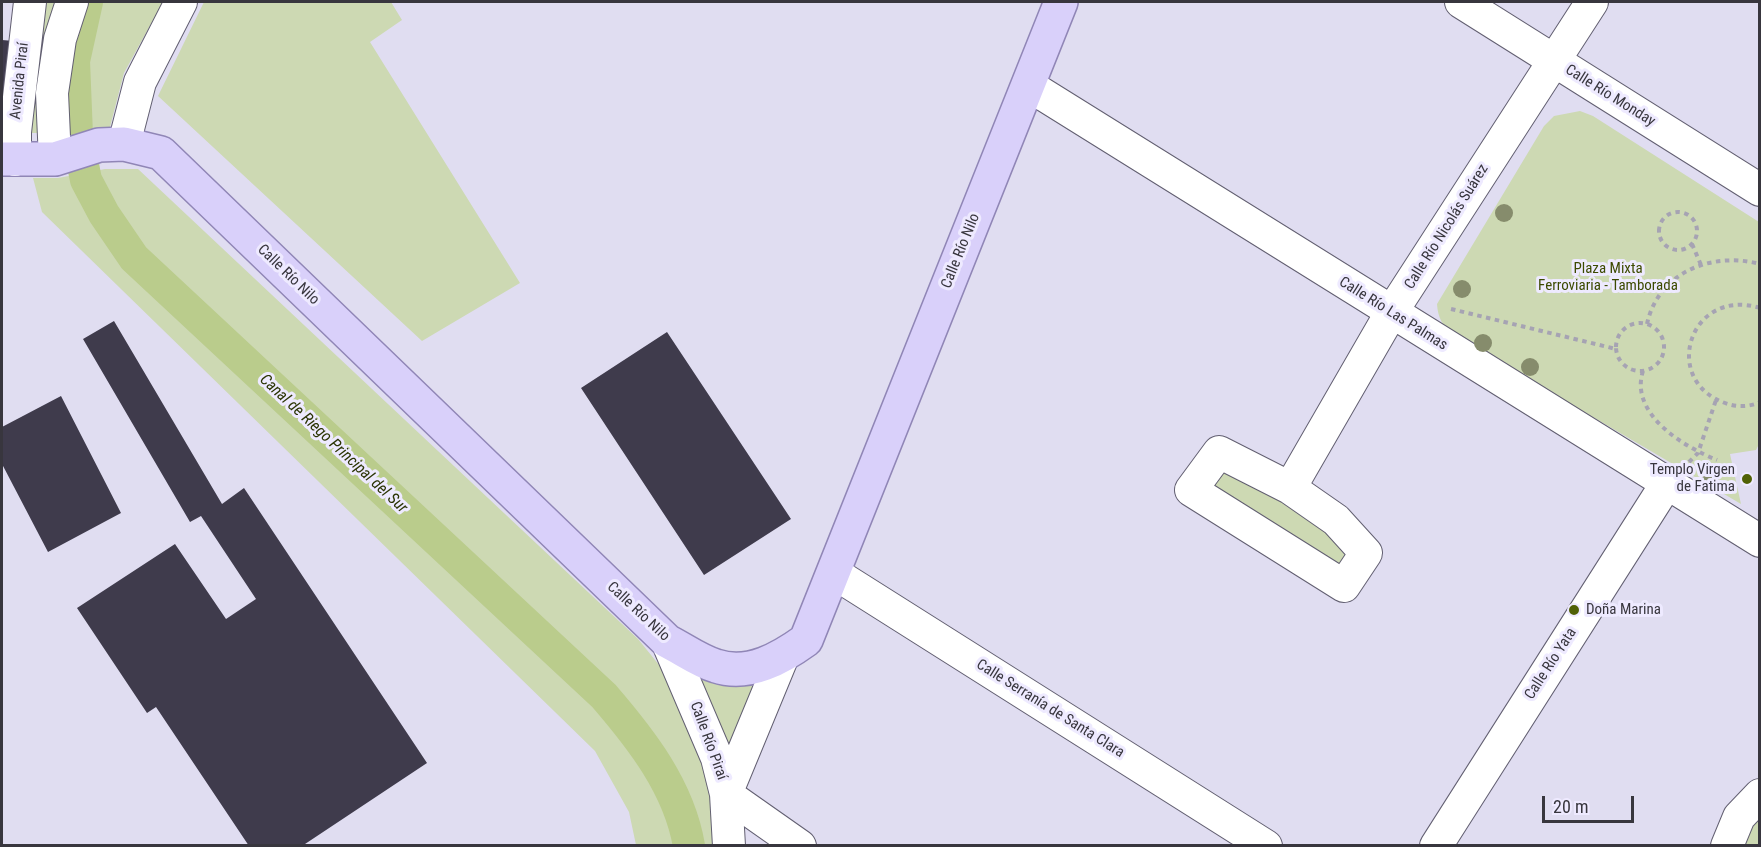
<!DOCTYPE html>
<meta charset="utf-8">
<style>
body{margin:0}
#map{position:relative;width:1761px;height:847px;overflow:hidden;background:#e0ddf1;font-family:"Roboto Condensed",sans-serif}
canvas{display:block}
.frame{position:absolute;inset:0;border:3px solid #38363e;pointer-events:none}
.scale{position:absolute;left:1542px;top:796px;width:92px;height:27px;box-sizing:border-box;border:3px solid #38363e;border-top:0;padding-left:8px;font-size:18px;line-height:21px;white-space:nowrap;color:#38363e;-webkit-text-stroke:4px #eeeaff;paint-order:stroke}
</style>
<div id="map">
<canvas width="1761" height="847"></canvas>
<div class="frame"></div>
<div class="scale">20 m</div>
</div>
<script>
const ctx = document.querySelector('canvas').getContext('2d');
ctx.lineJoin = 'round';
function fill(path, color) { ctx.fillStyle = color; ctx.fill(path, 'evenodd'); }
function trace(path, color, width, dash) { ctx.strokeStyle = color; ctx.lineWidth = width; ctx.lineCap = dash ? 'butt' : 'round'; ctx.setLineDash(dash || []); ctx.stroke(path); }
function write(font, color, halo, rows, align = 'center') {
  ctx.font = font + ' "Roboto Condensed",sans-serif'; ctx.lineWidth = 6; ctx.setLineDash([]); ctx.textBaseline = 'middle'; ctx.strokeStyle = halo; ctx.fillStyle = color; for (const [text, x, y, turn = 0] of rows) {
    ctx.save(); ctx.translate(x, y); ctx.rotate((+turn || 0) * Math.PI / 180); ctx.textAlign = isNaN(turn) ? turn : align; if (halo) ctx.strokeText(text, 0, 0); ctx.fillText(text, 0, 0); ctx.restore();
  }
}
fill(new Path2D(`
 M41,2H57L43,133H25Z
 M83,2H163L124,73L110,127L65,143L62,89Z
 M204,2H391L402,20L370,42L520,283L422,341L158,96Z
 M1580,111L1593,116L1759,222V444L1756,450L1730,454L1741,504L1453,335C1442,325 1438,318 1437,304L1544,126L1554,116Z
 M105,169H138L638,639L673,682L707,761L719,845H636L629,812L595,751L42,212L33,178H58Z
 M1223,465L1287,498L1353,554L1340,572L1206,487Z
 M696,677C717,686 743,688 764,680L726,757Z
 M1759,811V845L1737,846Z`), '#cdd9b3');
trace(new Path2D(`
 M87,2L74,61L77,135L86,180L104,214L134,258L604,696C641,739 679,787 689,846`), '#bacc8c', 32);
fill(new Path2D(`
 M2,40L14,41L8,90L2,89Z
 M114,321L222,504L244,488L427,763L302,846H249L156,707L147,713L77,608L175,544L226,619L256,599L201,516L190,522L83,339Z
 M667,332L791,519L704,575L581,388Z
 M61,396L121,513L48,552L2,464V427Z`), '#3f3b4c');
const minor = new Path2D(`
 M1461,2L1760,190
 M1028,85L1760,541
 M124,144L140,82L181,2
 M55,159L52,93L60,39L72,2
 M15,160V132L30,2
 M1219,452L1290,488L1336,520L1366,553L1344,586L1191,490Z
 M1290,488L1391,313L1592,2
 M834,573L1266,846
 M667,641L717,758L726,794L729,846
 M726,794L783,656
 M726,794L800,846
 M1436,846L1667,483
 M1727,846L1739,817L1760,795`);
const major = new Path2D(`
 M2,159H55L99,145L124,144L161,153L667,641C683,649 699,661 716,666C749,677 781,658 806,640L1061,2`);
trace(minor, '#625f71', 34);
trace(major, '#9086b6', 36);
trace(new Path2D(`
 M1659 231a19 19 0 1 1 38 0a19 19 0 1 1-38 0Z
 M1692,244L1701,265
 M1760,308C1689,286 1659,383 1728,404C1737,407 1750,407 1760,402
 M1451,309L1616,349
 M1616 347a24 24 0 1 1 48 0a24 24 0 1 1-48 0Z
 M1647,324C1658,273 1711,251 1760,264
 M1643,371C1629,414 1684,447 1717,460
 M1689,462L1698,453L1716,400`), '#a6a3b3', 4, [4.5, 4.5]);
trace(minor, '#fff', 32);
trace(major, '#d9d0fa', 33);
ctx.fillStyle = '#868c6c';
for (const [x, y] of [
 [1504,213],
 [1462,289],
 [1483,343],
 [1530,367],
 [1710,477]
]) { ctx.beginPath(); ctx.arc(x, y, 9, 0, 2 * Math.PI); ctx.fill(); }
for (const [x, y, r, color] of [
 [1747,479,6,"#506106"],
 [1574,610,6,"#506106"]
]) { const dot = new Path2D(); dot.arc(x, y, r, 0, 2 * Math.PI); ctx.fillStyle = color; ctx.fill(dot); trace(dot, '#eeeaff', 2); }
write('15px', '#38363e', '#eeeaff', [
 ["Avenida Piraí",20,81,-84],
 ["Calle Río Monday",1610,96,32],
 ["Calle Río Nicolás Suárez",1447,227,-58],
 ["Calle Río Nilo",961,251,-68],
 ["Calle Río Nilo",288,275,44],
 ["Calle Río Las Palmas",1393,314,32],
 ["Calle Río Nilo",638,612,43],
 ["Calle Río Yata",1551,664,-57],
 ["Calle Serranía de Santa Clara",1050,709,32],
 ["Calle Río Piraí",708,741,70]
]);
write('15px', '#3c4a00', '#eeeaff', [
 ["Plaza Mixta",1608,269],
 ["Ferroviaria - Tamborada",1608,286]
]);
write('15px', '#38363e', '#eeeaff', [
 ["Templo Virgen",1735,470],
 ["de Fatima",1735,487],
 ["Doña Marina",1586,610,"left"]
], 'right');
write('italic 16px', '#2b3504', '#eeeaff', [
 ["Canal de Riego Principal del Sur",333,444,43]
]);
</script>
